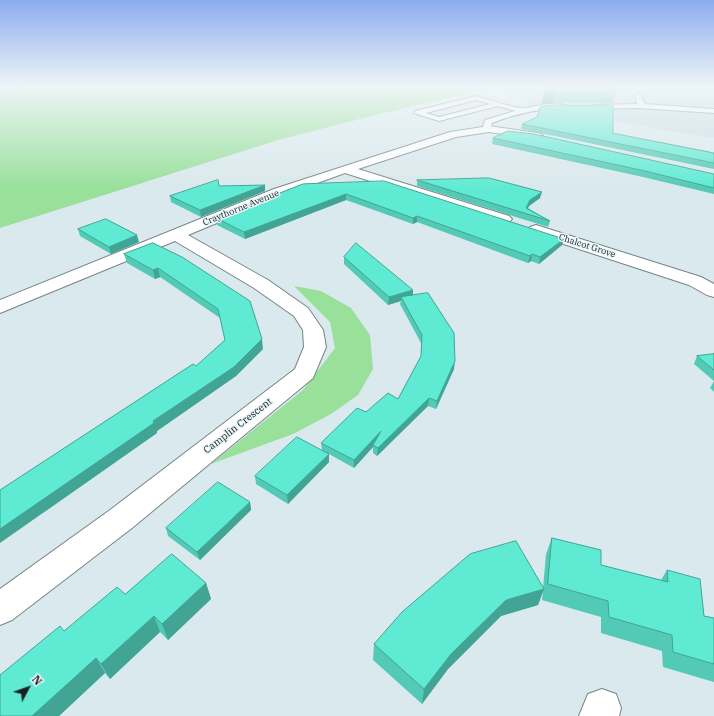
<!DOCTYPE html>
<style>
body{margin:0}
#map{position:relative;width:714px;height:716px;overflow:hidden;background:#dae9ed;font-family:"IBM Plex Serif",serif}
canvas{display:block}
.north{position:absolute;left:8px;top:668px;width:40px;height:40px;-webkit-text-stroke:3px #e8f6fa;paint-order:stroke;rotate:49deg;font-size:11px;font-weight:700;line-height:16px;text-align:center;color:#1b2122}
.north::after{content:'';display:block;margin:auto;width:14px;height:18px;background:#1b2122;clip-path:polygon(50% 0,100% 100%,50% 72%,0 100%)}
</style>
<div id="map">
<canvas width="714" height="716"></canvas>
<div class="north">N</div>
</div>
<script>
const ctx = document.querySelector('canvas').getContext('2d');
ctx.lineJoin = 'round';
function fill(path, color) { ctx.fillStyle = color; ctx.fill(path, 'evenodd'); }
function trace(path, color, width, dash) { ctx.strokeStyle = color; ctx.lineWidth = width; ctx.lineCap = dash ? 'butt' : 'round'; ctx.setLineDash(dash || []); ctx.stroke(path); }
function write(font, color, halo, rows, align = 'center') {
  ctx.font = font + ' "IBM Plex Serif",serif'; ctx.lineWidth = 3; ctx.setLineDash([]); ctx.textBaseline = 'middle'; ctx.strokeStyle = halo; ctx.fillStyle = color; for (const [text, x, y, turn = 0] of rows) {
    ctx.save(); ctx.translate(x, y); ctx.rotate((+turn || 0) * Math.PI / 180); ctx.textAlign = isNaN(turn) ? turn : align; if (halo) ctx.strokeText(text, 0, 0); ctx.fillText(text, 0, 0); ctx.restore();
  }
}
fill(new Path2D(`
 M500,87H714V138L546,110L536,108Z`), '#c6dee4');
fill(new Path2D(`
 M0,87H486L479,91L383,113L278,140L0,228Z
 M294,286L321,291L351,308L370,335L373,369L358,395L331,414L293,434L211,464L303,390L335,348L330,322Z`), '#99e09b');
fill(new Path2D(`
 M21,87H27L0,96V94Z`), '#a3a0f9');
const lane = new Path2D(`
 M638,93L641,95L645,104L714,109V113L639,108L593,109L589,107L593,105L637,104L635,95Z
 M476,96C488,99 515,109 525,108C535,107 558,100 566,106L562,108C537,109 515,114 492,123L491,126L493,129L489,131H486L483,126L485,120L515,111L498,106L439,121L414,113L415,111ZM476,100L490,104L439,117L426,113Z`);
const street = new Path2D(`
 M489,126L537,133L541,134L543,136L541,138L537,139L489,132L456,137L358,169L509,216L512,219L509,222L504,224L499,222L345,173L284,195L188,235L268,280L308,308L323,330L326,347L313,378L132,528L12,620L0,625V589L110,510L295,369L304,347L303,330L294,316L254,288L175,241L0,313V300L274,189L450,132Z
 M536,225L701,277L714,284V297L707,295L689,285L530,233L528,230L530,227Z
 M602,689L616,694L621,708L619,716H579L588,694Z`);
trace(lane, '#778487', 2);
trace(street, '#778487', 2);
fill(lane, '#fff');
fill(street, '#fff');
fill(new Path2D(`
 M546,87L616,90L612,103L553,102L542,104Z
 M522,124L613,134L714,153V169L521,129Z
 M493,138L714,174V194L643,177L492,144Z
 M417,180L540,198L529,206L528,208L550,221L548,227L417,186Z
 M303,184L564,239L562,245L539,264L531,261L528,263L417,222L413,224L346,200L245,239L217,225L216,218Z
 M219,186L265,191L201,217L171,202L170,196Z
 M78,229L139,242L111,254L80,236Z
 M153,243L263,349L236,376L157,431V433L43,513L225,340L220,318L160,277L155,279L127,263L124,254Z
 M344,257L413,295L454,369L436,409L428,406L377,456L373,453V447L354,468L329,454V462L288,504L256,484L255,476L322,450L321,443L366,412L398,399L421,357V343L400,304L401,301L388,305L344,264Z
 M714,354V381L694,364L697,356Z
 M714,381V392L710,388Z
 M250,502L251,510L200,560L168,536L166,528Z
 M552,538L601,565L661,580L667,570L704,616L714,618V682L663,667L662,651L601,633V617L542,600L543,591L538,605L501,616L448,669L422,704L373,660L374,644L543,588L546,554Z
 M206,583L211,599L168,640L160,632L110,679L105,673L59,716H0L64,631L125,594Z`), '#52cab5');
fill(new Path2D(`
 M556,90L553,102L542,104L544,92Z
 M265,185V191L201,217L200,210Z
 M542,192L540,198L529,206L525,214L526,208L530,200Z
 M346,194V200L245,239L244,232Z
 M417,216V222L413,224V218Z
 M137,235L139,242L111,254L109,247Z
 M564,239L562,245L539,264L540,257Z
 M532,254L531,261L528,263L530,256Z
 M158,268L160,277L155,279L153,270Z
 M413,290V297H401V301L388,305L389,297Z
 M262,339L263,349L236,376L157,431V433L0,543V529Z
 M455,361L454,369L436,409L437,401Z
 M429,398L428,406L377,456L378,448Z
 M381,431L373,445V447L354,468V460Z
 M329,454V462L288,504L287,495Z
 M250,502L251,510L200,560L197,552Z
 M206,583L211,599L168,640L162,624Z
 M544,589L538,605L501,616L448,669L422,704L424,689L451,654L506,600Z
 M154,616L160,632L110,679L101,664Z
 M96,658L105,673L59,716H32Z`), '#42a494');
const building = new Path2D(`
 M546,87H616V90H556L544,92Z
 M554,105L613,106V132L612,133L714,153V163L522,124L537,117L540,107Z
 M508,131L534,134L714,174V188L645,171L493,138Z
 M489,178L542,192L530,200L526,208L550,221L417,180Z
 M218,180L219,186L265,185L200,210L170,196Z
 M384,181L564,239L540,257L532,254L530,256L417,216L413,218L346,194L244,232L216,218L303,184Z
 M106,219L137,235L109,247L78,229Z
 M153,243L182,257L250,301L262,339L234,367L153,421L154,423L0,529V490L193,364L196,366L225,340L218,309L158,268L153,270L124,254Z
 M356,243L413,290L389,297L344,257Z
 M428,293L454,333L455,361L437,401L429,398L378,448L373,445L381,431L354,460L321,443L357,408L366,412L388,393L398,399L421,356L422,335L401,297Z
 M714,354V370L697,356Z
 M297,437L329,454L287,495L255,476Z
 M218,482L250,502L197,552L166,528Z
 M552,538L601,550V565L668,582L667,570L700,579L704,616L714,618V664L673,652L672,635L609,617L608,601L548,584Z
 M516,541L544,589L506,600L451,654L424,689L374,644L402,612L470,554Z
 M172,554L206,583L162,624L154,616L101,664L96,658L32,716H0V675L60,626L64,631L117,587L125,594Z`);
fill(building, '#5febd3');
trace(building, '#42a494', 1);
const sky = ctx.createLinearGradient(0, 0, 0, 188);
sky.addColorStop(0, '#8cacef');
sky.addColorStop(0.46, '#eef5f7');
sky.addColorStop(1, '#eef5f700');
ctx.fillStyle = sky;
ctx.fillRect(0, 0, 714, 188);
write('9px', '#1b2122', '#e8f6fa', [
 ["Craythorne Avenue",241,208,-22],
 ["Chalcot Grove",587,246,18]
]);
write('10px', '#1b2122', '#e8f6fa', [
 ["Camplin Crescent",238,426,-38]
]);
</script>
